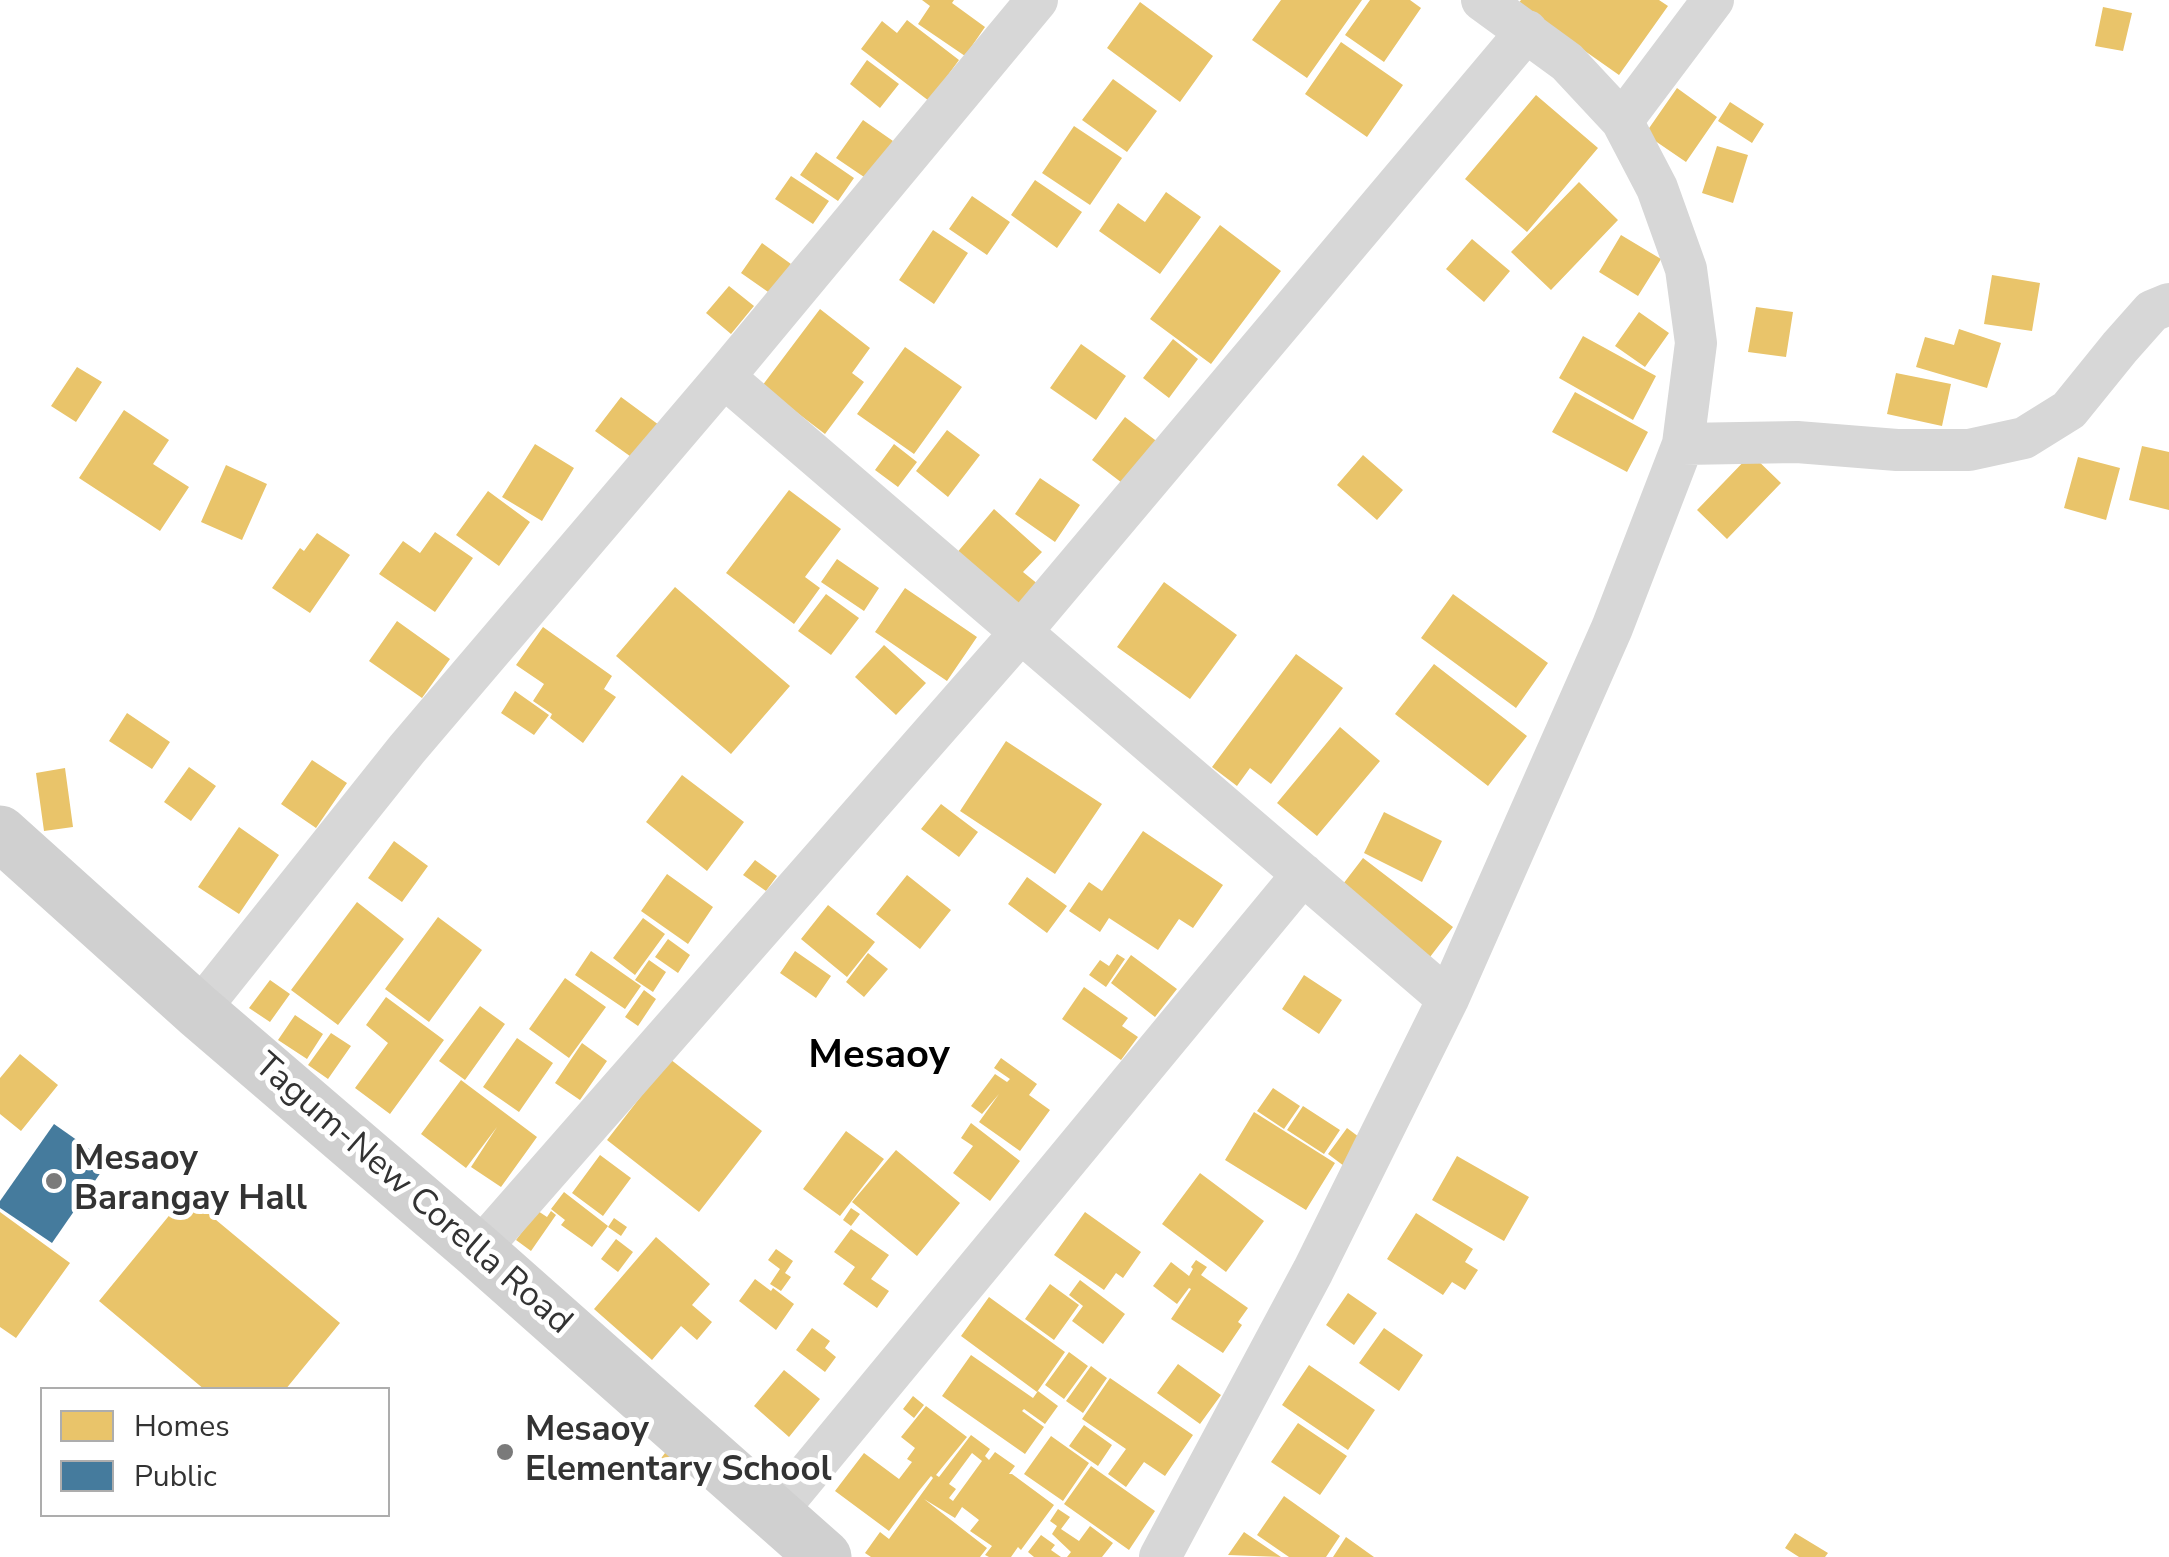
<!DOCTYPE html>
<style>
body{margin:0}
#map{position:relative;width:2169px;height:1557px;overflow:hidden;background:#fff;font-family:"Nunito Sans",sans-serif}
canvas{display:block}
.legend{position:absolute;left:40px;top:1387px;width:350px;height:130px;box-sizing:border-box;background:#fff;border:2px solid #adadad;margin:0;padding:12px 18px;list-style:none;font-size:30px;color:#333}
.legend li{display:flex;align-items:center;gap:20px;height:50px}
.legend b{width:50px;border:2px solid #adadad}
</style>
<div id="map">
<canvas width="2169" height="1557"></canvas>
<ul class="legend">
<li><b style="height:28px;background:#e9c46a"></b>Homes</li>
<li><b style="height:28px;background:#457b9d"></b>Public</li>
</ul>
</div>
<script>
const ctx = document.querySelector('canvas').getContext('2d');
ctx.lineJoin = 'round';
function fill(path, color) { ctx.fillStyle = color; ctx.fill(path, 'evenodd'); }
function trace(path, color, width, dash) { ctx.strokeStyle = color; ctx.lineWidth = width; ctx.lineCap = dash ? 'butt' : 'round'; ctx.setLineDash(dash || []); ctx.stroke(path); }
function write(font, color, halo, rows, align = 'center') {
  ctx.font = font + ' "Nunito Sans",sans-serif'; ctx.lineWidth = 10; ctx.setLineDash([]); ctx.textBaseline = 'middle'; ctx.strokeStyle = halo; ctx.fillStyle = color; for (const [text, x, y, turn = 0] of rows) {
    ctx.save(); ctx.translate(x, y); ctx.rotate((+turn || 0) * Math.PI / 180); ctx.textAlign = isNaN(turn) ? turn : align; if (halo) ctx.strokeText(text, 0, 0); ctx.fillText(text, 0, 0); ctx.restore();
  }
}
fill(new Path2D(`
 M922,0H954L952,3L985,27L965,56L918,24L930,6Z
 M1281,0H1362L1307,78L1252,40Z
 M1370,0H1410L1421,8L1384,62L1345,35Z
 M1521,0H1659L1668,6L1619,75L1518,4Z
 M1140,2L1213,56L1180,102L1107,48Z
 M2103,7L2132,13L2123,51L2095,46Z
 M907,20L959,60L929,101L861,49L882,21L897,33Z
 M1341,42L1403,85L1367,137L1305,94Z
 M867,60L899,84L880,108L850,84Z
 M1113,79L1157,111L1127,152L1082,120Z
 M1677,88L1717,117L1686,162L1645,134Z
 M1536,95L1598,148L1527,232L1465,179Z
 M1730,102L1764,124L1752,143L1718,121Z
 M863,120L893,141L867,179L836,158Z
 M1074,126L1122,158L1090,205L1042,173Z
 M1717,146L1748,155L1733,203L1702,193Z
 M816,152L854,178L838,201L800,175Z
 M791,176L829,201L813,224L775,199Z
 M1035,180L1082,212L1057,248L1011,215Z
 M1579,182L1618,220L1551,290L1511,252Z
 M1166,192L1201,217L1160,274L1099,231L1118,203L1145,222Z
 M972,196L1010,222L987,255L949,229Z
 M1220,225L1281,271L1211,364L1150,319Z
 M933,230L968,253L934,304L899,280Z
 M1621,235L1661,259L1638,296L1599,272Z
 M1472,239L1510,271L1484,302L1446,269Z
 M762,243L791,264L771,294L741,273Z
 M1992,275L2040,283L2032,331L1984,324Z
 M729,286L754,306L731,334L706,313Z
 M1756,307L1793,312L1786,357L1748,352Z
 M820,309L870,348L852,373L864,382L825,434L762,386Z
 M1639,312L1669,333L1645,367L1615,346Z
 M1959,329L2001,343L1987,388L1916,367L1925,337L1954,345Z
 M1583,336L1656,376L1633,420L1559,378Z
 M1173,339L1198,359L1169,398L1143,378Z
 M1081,344L1126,376L1096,420L1050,388Z
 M905,347L962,387L914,454L857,414Z
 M77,367L102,382L76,422L51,406Z
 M1896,373L1951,384L1942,426L1887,414Z
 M1575,392L1648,432L1627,472L1552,432Z
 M621,397L659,425L634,459L595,431Z
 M124,410L169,440L153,464L189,487L160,531L79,478Z
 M1125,417L1159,443L1126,486L1092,460Z
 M947,430L980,455L948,497L916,471Z
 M535,444L574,468L542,521L502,497Z
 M894,444L917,462L898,487L875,470Z
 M2142,446L2169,452V510L2129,500Z
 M1751,454L1781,483L1727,539L1697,510Z
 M1363,455L1403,490L1377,520L1337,485Z
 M2078,457L2120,468L2106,520L2064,508Z
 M226,465L267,484L242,540L201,522Z
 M1040,478L1080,505L1055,542L1015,514Z
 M789,490L841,529L805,577L820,588L794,624L726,573Z
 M488,491L530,522L499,566L456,535Z
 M994,509L1042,552L1023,572L1039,585L1017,610L955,555Z
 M435,532L473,558L435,612L379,574L403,541L420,553Z
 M317,533L350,555L310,613L272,588L300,548L304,551Z
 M837,559L879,588L864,611L821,582Z
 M1164,582L1237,635L1190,699L1117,647Z
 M675,587L790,686L731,754L616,656Z
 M905,588L977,637L947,681L875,632Z
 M826,594L859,618L831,655L798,631Z
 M1453,594L1548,663L1516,708L1421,638Z
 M397,621L450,659L422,698L369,661Z
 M543,627L612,676L604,689L616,697L583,743L550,718L552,714L533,701L544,684L516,665Z
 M884,645L926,683L896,715L855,677Z
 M1296,654L1343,688L1271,784L1250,768L1237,786L1212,767Z
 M1434,664L1527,736L1488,786L1395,714Z
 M515,691L549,715L534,735L501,713Z
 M127,713L170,742L152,769L109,741Z
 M1340,727L1380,761L1317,836L1277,803Z
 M1006,741L1102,804L1055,874L960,811Z
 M312,760L347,783L316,828L281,804Z
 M189,767L216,786L191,821L164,802Z
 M65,768L73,827L44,831L36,773Z
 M682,775L744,822L707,871L646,822Z
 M941,804L978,832L959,857L921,829Z
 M1384,812L1442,841L1422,882L1364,853Z
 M239,827L279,855L239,914L198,887Z
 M1143,831L1223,885L1193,928L1179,919L1158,950L1109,918L1100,932L1069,911L1089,882L1102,891Z
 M394,841L428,866L402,902L368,878Z
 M1363,858L1453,927L1430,957L1340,888Z
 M755,860L777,876L766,891L743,875Z
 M667,874L713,907L688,944L641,911Z
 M907,875L951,910L920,949L876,914Z
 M1027,877L1067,906L1047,933L1008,904Z
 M357,902L404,939L338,1025L291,990Z
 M828,905L875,942L847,977L801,939Z
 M438,917L482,950L429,1022L385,989Z
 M643,918L665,934L635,975L613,958Z
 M668,939L690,955L678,973L655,957Z
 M591,951L641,986L625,1009L575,975Z
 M795,951L831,976L816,998L780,973Z
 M868,953L888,969L864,997L846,982Z
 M1117,954L1125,959L1106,987L1089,975L1100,960L1109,966Z
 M1131,955L1177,989L1155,1017L1111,983Z
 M649,960L666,972L653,992L635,980Z
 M1304,975L1342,1000L1319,1034L1282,1009Z
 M565,978L606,1007L569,1058L529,1029Z
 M270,980L290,994L270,1022L249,1008Z
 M1084,987L1128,1018L1122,1026L1138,1037L1121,1060L1062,1019Z
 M644,990L656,999L638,1026L625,1017Z
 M386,997L444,1040L390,1114L355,1088L388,1043L366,1025Z
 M480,1006L505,1024L465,1080L439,1061Z
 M295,1015L323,1034L307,1059L278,1040Z
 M331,1033L351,1046L328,1079L308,1065Z
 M517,1038L553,1063L519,1112L483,1087Z
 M582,1043L607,1061L580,1100L555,1083Z
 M20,1054L58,1085L21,1131L0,1114V1078Z
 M1001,1058L1037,1084L1029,1095L1050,1110L1020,1151L979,1122L999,1094L982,1114L971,1106L995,1074L1007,1082L1010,1079L994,1068Z
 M670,1059L762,1131L699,1212L607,1140Z
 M461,1080L537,1137L501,1187L471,1167L497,1127L466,1168L421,1134Z
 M1273,1088L1300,1106L1284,1129L1257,1111Z
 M1303,1106L1340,1130L1324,1154L1287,1130Z
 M1254,1112L1335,1163L1306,1210L1225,1160Z
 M971,1123L1020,1161L990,1201L953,1173L973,1146L961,1138Z
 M1347,1128L1363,1140L1344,1166L1328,1154Z
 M846,1131L884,1159L840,1216L803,1189Z
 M896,1150L960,1203L917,1256L852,1202Z
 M600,1155L631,1178L603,1216L572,1193Z
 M1457,1156L1529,1197L1504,1241L1432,1200Z
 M1200,1173L1264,1221L1226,1272L1162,1224Z
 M564,1192L608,1226L592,1247L561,1225L565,1220L551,1209Z
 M186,1195L340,1323L285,1390H205L99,1301Z
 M851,1208L860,1214L851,1226L843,1220Z
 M538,1211L547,1217L551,1211L556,1215L531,1251L516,1240Z
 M0,1212L70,1263L16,1338L0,1327Z
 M1085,1212L1141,1252L1123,1278L1116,1273L1104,1290L1054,1255Z
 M1416,1213L1473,1249L1465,1262L1478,1270L1465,1290L1452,1282L1443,1295L1387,1259Z
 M614,1218L627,1227L621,1236L608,1227Z
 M851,1229L889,1255L871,1279L889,1291L877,1308L843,1284L855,1267L834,1252Z
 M656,1237L710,1284L692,1305L712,1322L697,1340L681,1326L652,1360L594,1309Z
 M616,1239L633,1252L618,1272L601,1259Z
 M776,1249L793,1261L785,1273L791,1277L781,1291L770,1284L780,1269L768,1260Z
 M1196,1260L1207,1267L1201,1275L1248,1308L1238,1322L1242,1325L1223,1353L1171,1319L1191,1289L1189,1288L1177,1304L1153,1286L1171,1262L1189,1276L1193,1269L1191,1267Z
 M755,1279L771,1291L773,1288L794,1304L776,1330L739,1301Z
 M1080,1280L1125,1314L1103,1344L1072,1321L1083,1306L1069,1295Z
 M1050,1284L1079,1305L1054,1340L1025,1319Z
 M1348,1293L1377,1313L1354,1345L1326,1325Z
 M989,1297L1065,1352L1037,1392L961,1336Z
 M812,1328L830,1341L825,1348L836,1357L825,1372L796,1350Z
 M1384,1328L1423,1355L1399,1391L1359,1363Z
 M1069,1352L1088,1366L1064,1399L1045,1385Z
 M971,1355L1033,1398L1038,1391L1058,1406L1045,1424L1024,1409L1022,1411L1044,1427L1025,1454L942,1396Z
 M1178,1364L1221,1395L1200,1424L1157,1393Z
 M1309,1365L1375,1410L1348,1450L1282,1405Z
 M1091,1366L1107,1378L1083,1413L1066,1401Z
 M784,1370L820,1399L789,1437L754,1406Z
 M1110,1378L1193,1435L1165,1476L1144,1462L1126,1487L1108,1474L1126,1449L1082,1419Z
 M913,1396L924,1405L914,1418L903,1409Z
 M926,1406L967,1437L936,1475L939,1477L971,1435L990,1449L985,1456L989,1460L995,1452L1015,1466L1009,1474H1012L1054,1505L1021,1550L1018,1547L1011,1557H989L985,1555L992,1546L970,1531L979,1520L962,1507L955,1518L924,1499L987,1548L980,1557H871L865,1553L880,1532L889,1539L933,1478L931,1476L918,1492L889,1531L835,1491L864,1453L899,1479L912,1462L907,1459L915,1448L901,1437ZM972,1453L982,1461L953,1501L949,1498L956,1489L949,1484Z
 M1298,1423L1347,1456L1320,1495L1271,1462Z
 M1084,1425L1112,1445L1098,1466L1069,1446Z
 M1051,1436L1089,1463L1063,1501L1024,1474Z
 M668,1449L686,1463L674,1478L656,1465Z
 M1091,1466L1155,1511L1129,1550L1064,1504Z
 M1284,1496L1340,1536L1326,1557H1289L1257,1535Z
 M1058,1509L1070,1517L1061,1529L1079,1541L1090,1526L1113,1543L1102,1557H1067L1071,1552L1052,1534L1057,1526L1050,1521Z
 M1244,1532L1281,1557L1228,1555Z
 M1795,1533L1828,1553L1825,1557H1799L1785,1548Z
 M1041,1535L1055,1545L1051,1550L1061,1557H1034L1028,1552Z
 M1346,1537L1374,1557H1333Z`), '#e9c46a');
fill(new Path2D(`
 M54,1124L108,1162L52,1243L0,1208V1201Z`), '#457b9d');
trace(new Path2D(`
 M1622,121L1713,0
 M724,377L1448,999
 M1683,444L1797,442L1897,450H1969L2024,438L2069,410L2120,347L2152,311L2169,304
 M198,1011L407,749L724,377L1037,0
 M478,1251L1021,632L1527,31
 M775,1513L1303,874
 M1160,1557L1313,1271L1448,999L1612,628L1683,444L1696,343L1686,269L1657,188L1622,121L1567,62L1482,0`), '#d7d7d7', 42);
trace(new Path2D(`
 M0,833L198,1011L478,1251L824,1557`), '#d0d0d0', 55);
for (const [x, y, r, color] of [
 [54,1181,10,"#7a7a7a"],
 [505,1452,10,"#7a7a7a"]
]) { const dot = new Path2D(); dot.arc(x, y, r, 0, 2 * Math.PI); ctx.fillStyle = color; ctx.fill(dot); trace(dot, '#fff', 4); }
write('bold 35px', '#333', '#fff', [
 ["Mesaoy",74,1161],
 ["Barangay Hall",74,1201],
 ["Mesaoy",525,1432],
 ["Elementary School",525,1472]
], 'left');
write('35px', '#333', '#fff', [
 ["Tagum-New Corella Road",412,1195,41]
]);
write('bold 40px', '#000', '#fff', [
 ["Mesaoy",879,1057]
]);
</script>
